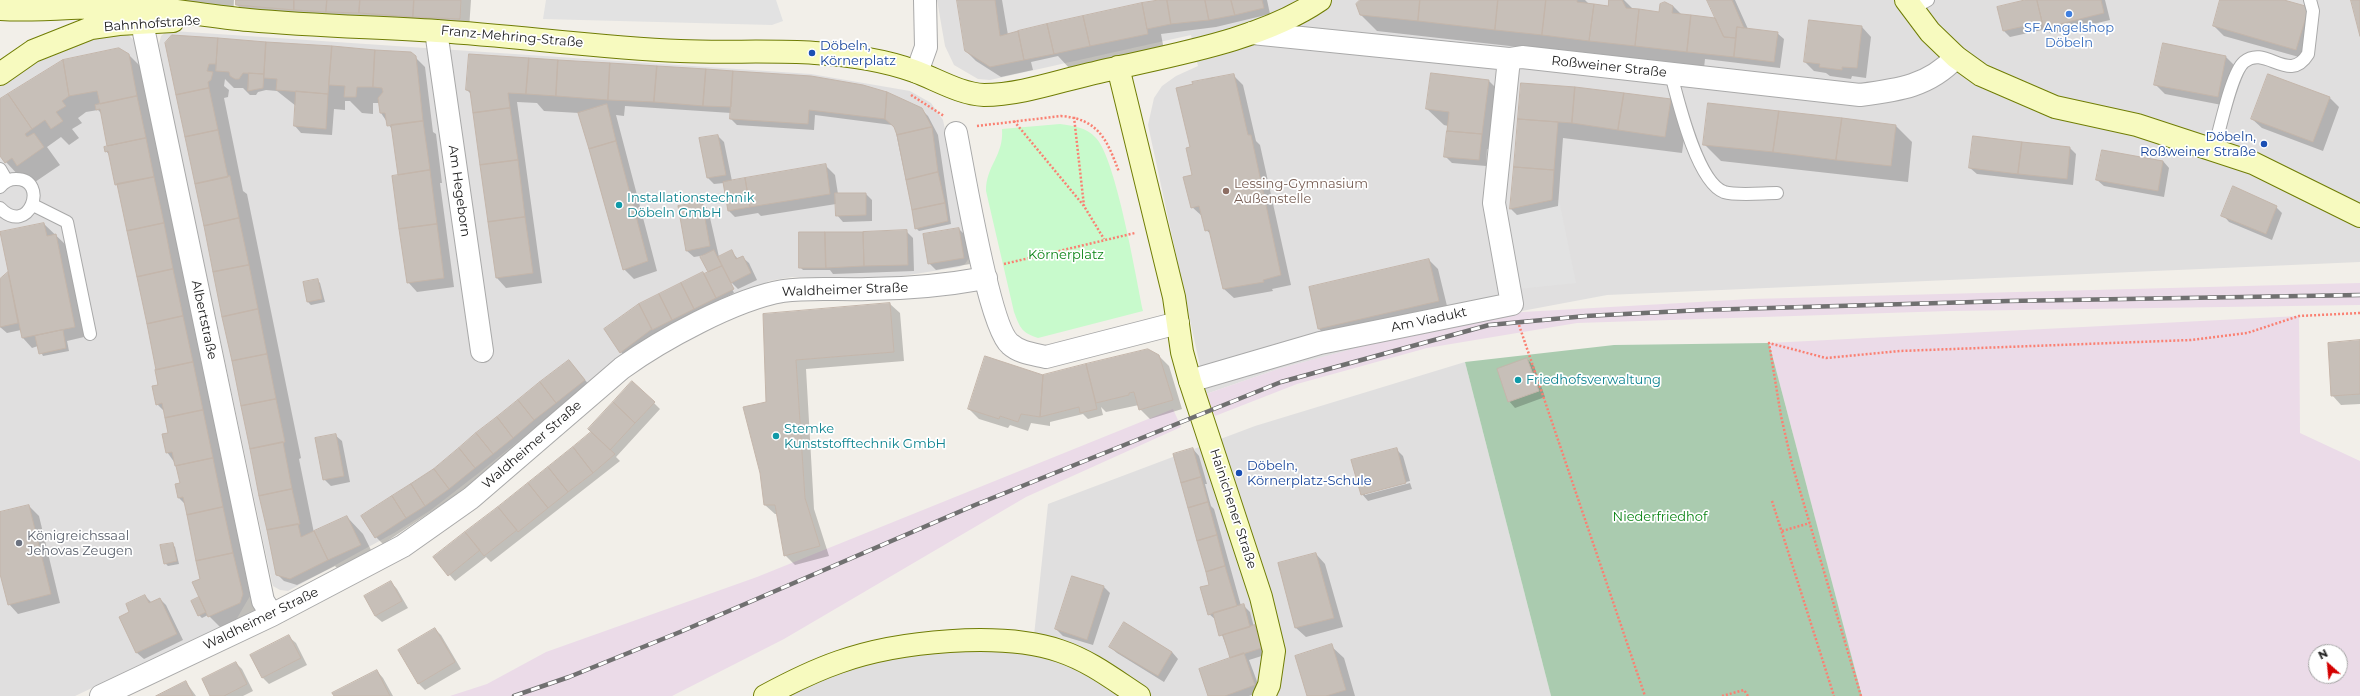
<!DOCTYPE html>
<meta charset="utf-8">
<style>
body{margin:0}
#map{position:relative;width:2360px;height:696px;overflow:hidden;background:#f2efe9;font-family:Montserrat,sans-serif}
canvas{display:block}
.north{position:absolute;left:2308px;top:644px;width:40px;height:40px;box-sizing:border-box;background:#fff;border:1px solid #a7a7a7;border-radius:50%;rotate:333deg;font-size:11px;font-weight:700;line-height:16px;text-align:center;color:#222}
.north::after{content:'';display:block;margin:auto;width:14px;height:18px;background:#d40000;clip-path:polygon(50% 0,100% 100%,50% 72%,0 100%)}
</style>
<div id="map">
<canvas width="2360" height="696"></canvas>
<div class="north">N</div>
</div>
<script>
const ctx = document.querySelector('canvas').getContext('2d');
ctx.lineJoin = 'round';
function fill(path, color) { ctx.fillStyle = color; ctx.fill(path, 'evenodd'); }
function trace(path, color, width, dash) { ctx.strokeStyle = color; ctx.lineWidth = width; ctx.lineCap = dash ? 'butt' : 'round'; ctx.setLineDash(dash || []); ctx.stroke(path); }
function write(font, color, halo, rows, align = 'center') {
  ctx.font = font + ' Montserrat,sans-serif'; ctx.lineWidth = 3.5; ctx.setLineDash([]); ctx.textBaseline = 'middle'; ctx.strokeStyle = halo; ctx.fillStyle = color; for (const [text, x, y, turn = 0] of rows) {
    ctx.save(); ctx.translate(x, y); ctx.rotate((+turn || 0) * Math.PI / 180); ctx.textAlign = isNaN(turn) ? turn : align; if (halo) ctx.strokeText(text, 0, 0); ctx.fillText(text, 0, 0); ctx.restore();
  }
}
fill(new Path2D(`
 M937,0H2360V262L1607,295L1442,326L1278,369L1206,394L1148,125L1154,98L1162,86L1176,76L1198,66L1191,35L990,80L978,79L954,65L945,46Z
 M124,31L137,43L250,596L236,620L75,696H0V85L47,51Z
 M173,31L811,74L910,91L931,103L943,120L971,255L965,264L959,267L896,277L843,279L792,277L769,281L591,383L480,472L431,510L394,533L288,591L280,590L273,586L271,578L169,98L159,44L161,36L166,32Z
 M1465,362L1551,696H770L873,652L1033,645L1048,504L1255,426Z`), '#e0dfdf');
fill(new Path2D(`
 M2360,283V305L1949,311L1577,323L1427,348L1297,384L1215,416L1206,394L1278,369L1363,346L1442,326L1523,312L1751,299Z
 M2299,316L2300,433L2360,461V696H1862L1769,343ZM2316,652H2340V676H2316Z
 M1173,409L1181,427L1026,497L784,639L672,696H450L487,684L546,652L757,577Z`), '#ebdbe8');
fill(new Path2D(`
 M1769,343L1862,696H1551L1465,362L1614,345Z`), '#aacbaf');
fill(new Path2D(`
 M1060,124C1074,126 1086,127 1096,138C1116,159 1136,277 1143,311L1038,338C1022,333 1020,328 1014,312L986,191C986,165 1004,156 1002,129Z`), '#c8facc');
fill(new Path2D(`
 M546,0H776L783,21L772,25L543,19Z
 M1559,200L1576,283L1508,290L1495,211Z`), '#e2e2e2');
fill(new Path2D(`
 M162,0H234L233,16Z
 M237,0H471L469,29L253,21L237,5Z
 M958,0H1002L1008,35L1174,0H1267L1270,14L1216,27L1161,34L1164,50L1071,70L1058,56L1031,62L1033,70L1001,77L976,61L966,51Z
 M1362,0H1585L1590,5L1609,7L1610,0H1624L1634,10L1660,13L1673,6L1682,15L1717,19L1708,0H1735L1748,29L1777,33L1784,39L1780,68L1705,59L1704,68L1377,31L1360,14Z
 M2030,0H2105L2110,20L2051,34L2046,29L2010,37L2004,31L1998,8Z
 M2221,0H2281L2308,8L2306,59L2224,36L2214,26Z
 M1862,27L1871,37L1866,78L1852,76L1851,79L1830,76L1826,73L1814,71L1805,62Z
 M173,36L411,53L425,67L433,132L436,134L442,183H440L454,287L417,292L408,282L400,176L393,131L381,113L380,103H373V114L362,113L350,101H345V110L334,109L332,135L301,133L295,126L296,106L277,91L266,90L258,92L256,95H250L243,88H234L225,79L224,86L229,90L228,97L224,98L243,191L247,194L301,458L299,459L314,533L347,517L363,534L377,562L345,576L335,566L297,585L284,581L277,574Z
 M129,55L146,72L259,612L226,633L208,615L202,618L199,615L201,579L185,504L179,498L176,485L181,484L177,466L167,452L169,434L164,411L157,404L158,371L119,187L116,184L110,156L106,151L108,147L102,114L98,110L86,112L78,118L82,123L72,129L79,138L69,145L61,137L47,147L60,165L35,182L28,175L22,179L6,162L0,151V101Z
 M2226,57L2235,66L2227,106L2165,94L2155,84Z
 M1431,74L1489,81L1506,98L1498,151L1487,149L1486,166L1452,163L1445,156L1448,126L1444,125L1427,109Z
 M1233,75L1243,85L1256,141L1260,145L1291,285L1272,289L1273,291L1234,298L1224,289L1212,235L1206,230L1203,217L1192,207L1193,175L1191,148L1177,89L1214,77L1216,79Z
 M467,90L921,109L928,116L938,135L951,224L919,231L916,228L895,128L892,125L815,115L814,130L737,125L731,119V113L625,106L624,116L616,115L657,271L634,279L624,269L579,113L544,111L537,103L517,102L542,283L506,288L497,278L471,94Z
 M2329,97L2339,107L2323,151L2262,128L2252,119Z
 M1670,100L1687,117L1682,153L1563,138L1558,206L1517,215L1511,209L1520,119Z
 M1896,126L1912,142L1908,182L1721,161L1704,144Z
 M718,136L724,142L732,181L825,165L835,175L838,194H866L872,200V221L843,222L837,215L836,204L761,216L758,213L735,217L729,211L724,183L714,184L708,178L700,139Z
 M2070,148L2076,154L2073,185L1977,174L1970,168Z
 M2103,151L2163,161L2169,168L2164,197L2104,186L2097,180Z
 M702,203L708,209L719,257L731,251L738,259L742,257L749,263L757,280L738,289L731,282L722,263H720L734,293L719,300L721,304L627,358L621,352L709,273L702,258L706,255L694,257L687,251Z
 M2276,207L2282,213L2272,240L2229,222L2223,215Z
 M44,224L66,245L84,337L67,341L69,351L43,356L38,346L32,348L23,338L21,330L7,333L0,327V280L8,273L10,275Z
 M959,229L965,235L970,264L936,270L929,263Z
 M906,231L913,238L914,271L833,274L830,270H803L800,267L825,233Z
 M1429,260L1438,269L1448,310L1329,338L1319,329Z
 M317,280L320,283L325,302L311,305L308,302L304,283Z
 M890,304L900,313L904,361L806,369L814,509L829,556L795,565L785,555L778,514H775L765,505L767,403L764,315Z
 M2360,342V404L2341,405L2332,395Z
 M1148,350L1159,356L1169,366L1182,409L1150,419L1140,409L1139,405L1106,412L1101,407L1103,415L1088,419L1083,414L1050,422V426L1031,423L1028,431L1010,425L1008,428L979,419L969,409L1043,376Z
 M1527,359L1534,366L1545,397L1515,408L1509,401Z
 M569,361L591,387L456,495L383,544L376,537L362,516L434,469Z
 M654,403L660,409L616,457L620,461L491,562L486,557L455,581L435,558L592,432Z
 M335,435L342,441L350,482L331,486L324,479Z
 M1193,449L1199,456L1207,484H1205L1211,506L1214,509L1241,606L1243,605L1250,612L1254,627L1261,633L1268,654L1249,660L1261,692L1249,696H1209L1231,658L1216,620L1209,614L1210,585Z
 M1396,449L1403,456L1410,481L1365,493V495L1410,483L1412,489L1368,501L1362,494Z
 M29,506L39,516L60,603L18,614L9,604L0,569V513Z
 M172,544L175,547L179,564L168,566L165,563Z
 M1316,554L1325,564L1343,627L1306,637L1296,628Z
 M391,582L397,589L408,608L382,622L375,616Z
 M1104,587L1110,593L1093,645L1063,636L1056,629Z
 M145,596L152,603L160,599L166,605L183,640L144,659L137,653L121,618L130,613Z
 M435,629L441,635L461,669L425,690L419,684L399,650Z
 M289,637L296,643L307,665L269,684L263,678L252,656Z
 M1331,646L1344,658L1355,696H1308Z
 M1110,647L1172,652L1178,659L1164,682L1117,653Z
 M236,663L242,669L253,691L243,696H211Z
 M377,671L383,678L393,696H335Z
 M186,682L196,696H159Z`), '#0003');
const building = new Path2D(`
 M236,0H294V10L236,5Z
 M294,0H327L326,12L294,10Z
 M327,0H360L359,13L326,12Z
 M360,0H414L413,17L359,13Z
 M414,0H461L460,19L413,17Z
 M957,0H995L1000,36L1018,31L1024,60L990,67L965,51Z
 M1159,0H1167L1171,24L1147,29L1142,3Z
 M1167,0H1205L1209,20L1171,24Z
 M1205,0H1231L1235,15L1209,20Z
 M1231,0H1262L1264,8L1235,15Z
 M1360,0H1420L1418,21L1360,15L1356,4Z
 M1420,0H1498L1495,30L1418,21Z
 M1498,0H1546L1542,35L1495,30Z
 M1546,0H1577V2L1594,4L1589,41L1542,35Z
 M1609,0H1622L1626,8L1639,9L1635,46L1589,41L1594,4L1608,6Z
 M1707,0H1732L1744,28L1737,27L1736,38L1724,37Z
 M2025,0H2037L2042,22L2003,31L1997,7Z
 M2037,0H2101L2104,13L2044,28Z
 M2220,0H2284L2309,7L2296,50L2213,26Z
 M2351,0H2360V36Z
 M1665,2L1673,6L1672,13L1691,15L1687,52L1635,46L1639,9L1659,12L1660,4Z
 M1142,3L1148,34L1090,46L1083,16Z
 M1691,15L1715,18L1724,37L1736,38L1734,57L1687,52Z
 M1083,16L1090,46L1054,54L1047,24Z
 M1809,20L1862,26L1857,68L1842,67V70L1819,67L1820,64L1804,62Z
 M1047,24L1054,54L1024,60L1018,31Z
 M1737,27L1778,32L1774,62L1734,57Z
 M172,35L218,38L216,64H209L207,71L213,72L211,80L208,82L209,88L176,95L165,43Z
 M218,38L266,42L264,74L243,73L239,79H235L230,76L229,72L216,71Z
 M266,42L332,46L328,94L276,90L277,79L264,78Z
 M2163,43L2226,56L2218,97L2154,85Z
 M332,46L375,50L373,87H357L356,97H344L345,86L329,85Z
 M119,48L129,54L137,96L100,104L97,91L69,96L63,60Z
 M375,50L411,52L416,56L423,121L387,126L385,113H380L378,98L383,92L382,88L373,87Z
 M469,54L529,58L526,94L508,93L510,108L473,113L470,91L466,90Z
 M529,58L558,60L556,96L526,94Z
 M63,60L69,96L62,101L66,106L56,112L63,121L51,129L45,120L32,129L8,94Z
 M558,60L610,63L608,100L556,96Z
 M610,63L657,66L654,102L608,100Z
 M657,66L706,69L703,106L654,102Z
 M706,69L733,71L731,107L703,106Z
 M733,71L811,76L863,85L887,92L885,119L809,110L808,124L730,119Z
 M249,73L264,74L263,88L248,91Z
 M1431,73L1489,80L1482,134L1447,131L1449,112L1426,109Z
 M1234,74L1248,135H1251L1281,275L1263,280L1264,282L1223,289L1209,230L1205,231L1199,206L1191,208L1183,177L1192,175L1186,148L1190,147L1176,88L1193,84L1192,82Z
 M2268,74L2330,97L2313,142L2251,119Z
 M1521,83L1575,87L1572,123L1518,119Z
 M1575,87L1624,93L1618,130L1572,123Z
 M209,88L218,130L185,137L176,95Z
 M296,91L328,94L326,129L294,126Z
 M887,92L922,108L932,127L897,135L894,127L885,119Z
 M1624,93L1671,99L1665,137L1618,130Z
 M8,94L32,129L25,134L27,137L34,133L44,147L17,166L12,158L5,163L0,156V99Z
 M137,96L146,138L107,146L100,109L96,110L95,105Z
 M1708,103L1779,111L1773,152L1703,145Z
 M607,104L616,141L589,149L578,113Z
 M510,108L518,160L480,165L473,113Z
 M1779,111L1842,118L1836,160L1773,152Z
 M1842,118L1896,125L1891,166L1836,160Z
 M1518,119L1558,122L1554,170L1514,167Z
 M423,121L430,170L398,175L391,125Z
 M932,127L938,172L906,180L897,135Z
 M218,130L228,177L195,184L185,137Z
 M1447,131L1482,134L1479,160L1444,157Z
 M718,135L726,175L707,178L699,138Z
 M1973,136L2022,142L2018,174L1969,168Z
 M146,138L154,177L115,185L108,151L105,152L104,147Z
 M616,141L648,261L623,270L589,149Z
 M2022,142L2070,147L2067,179L2018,174Z
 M2102,150L2163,161L2158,191L2096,180Z
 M518,160L525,217L488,222L480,165Z
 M826,164L830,194L750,207L745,178Z
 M1514,167L1554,170L1552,200L1510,209Z
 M430,170L437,224L399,229L392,176Z
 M938,172L945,203L912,210L906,180Z
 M230,176L239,218L204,226L195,184Z
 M154,177L164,223L127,231L117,184Z
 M745,178L750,207L728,211L723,182Z
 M2233,186L2277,206L2266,234L2221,216Z
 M835,193H866V215L836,216Z
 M702,202L710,246L686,251L678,206Z
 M945,203L948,221L915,229L912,210Z
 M525,217L533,273L496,278L488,222Z
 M239,218L249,265L213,272L204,226Z
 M44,223L47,236L56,234L75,327L22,338L0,232Z
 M164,223L173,269L137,277L127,231Z
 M437,224L444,278L407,283L399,229Z
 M959,228L964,258L928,264L923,234Z
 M907,230L908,265L864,266L863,232Z
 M799,232H825L826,268H799Z
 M825,232H863L864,266L826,268Z
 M714,250L722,266L708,272L700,257Z
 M732,250L736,259L743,256L751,273L731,283L718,257Z
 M1429,259L1439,301L1318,329L1309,287Z
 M249,265L258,309L222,317L213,272Z
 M722,266L734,289L716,298L704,274Z
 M173,269L183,316L147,324L137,277Z
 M8,272L18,323L0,327V279Z
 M703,272L716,298L694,309L681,283Z
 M318,279L322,299L307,302L303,282Z
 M681,283L694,309L672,320L659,294Z
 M659,294L672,320L652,330L639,304Z
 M890,303L894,352L796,360L805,498L820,546L784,556L775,505H764L760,473L743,407L766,402L763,314Z
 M639,304L652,329L620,353L604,329Z
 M258,309L267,354L232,361L222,317Z
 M183,316L193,362L156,370L147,324Z
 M63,330L66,348L39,354L35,336Z
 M2360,340V394L2331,396L2328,343Z
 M1148,349L1159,355L1173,400L1139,410L1134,392L1129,393V395L1096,403L1086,364Z
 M267,354L276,399L241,406L232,361Z
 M985,356L1043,375L1040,417L1021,414L1018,422L1000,416L999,419L968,409Z
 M1527,358L1539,391L1508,402L1497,369Z
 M569,360L585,380L556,403L540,382Z
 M193,362L203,410L165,418L162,403L156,405L152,386L158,385L155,370Z
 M1086,364L1097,409L1080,413L1079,407L1040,417L1043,375Z
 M632,381L655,402L635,423L613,402Z
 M540,382L556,403L534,420L518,400Z
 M276,399L285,442L250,449L241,406Z
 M518,400L534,420L513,438L497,417Z
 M613,402L635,423L610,450L588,429Z
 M203,410L213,458L175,466L172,452L166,453L162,434L168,433L165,418Z
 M497,417L513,438L493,454L476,433Z
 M591,432L615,454L593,473L573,447Z
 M476,433L493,454L475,468L459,448Z
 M336,434L344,476L323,480L315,438Z
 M283,442L292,489L259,496L250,449Z
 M573,447L593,473L568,492L548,467Z
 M459,448L475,468L449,489L434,469Z
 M1193,448L1201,477L1181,483L1173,454Z
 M1397,448L1406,483L1361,495L1351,460Z
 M213,458L223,507L187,515L183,497L178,498L175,484L180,483L176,466Z
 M548,467L568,492L548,508L528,483Z
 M434,469L449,489L425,506L411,484Z
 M1201,477L1208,502L1188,508L1181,483Z
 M528,483L548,508L518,532L498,507Z
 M411,484L425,506L406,518L392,496Z
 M292,489L300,524L267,530L259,496Z
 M392,496L406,518L375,538L361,516Z
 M1208,502L1217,535L1197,541L1188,508Z
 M29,505L51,594L8,605L0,574V512Z
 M223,507L233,553L196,561L187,515Z
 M498,507L517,530L484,556L465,532Z
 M347,516L361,545L328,560L314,531Z
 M298,524L301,537L314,531L328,560L290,579L276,575L267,530Z
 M465,532L480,550L448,576L433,557Z
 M1217,535L1225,566L1206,572L1197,541Z
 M173,543L177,561L164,564L160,545Z
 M233,553L243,594L240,603L208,617L192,582L200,579L196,561Z
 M1316,553L1334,618L1295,628L1278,563Z
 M1225,566L1237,606L1208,615L1200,587L1209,585L1206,572Z
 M1072,576L1104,586L1087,640L1055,629Z
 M391,581L402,601L375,616L364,596Z
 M145,595L149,603L160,598L177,634L136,653L119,617L129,612L126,604Z
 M199,597L206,612L198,616L191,601Z
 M1244,604L1250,627L1219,636L1213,613Z
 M1124,622L1172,652L1158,676L1109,647Z
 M1255,625L1262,648L1230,658L1223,635Z
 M435,628L455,662L418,684L398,650Z
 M289,635L301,658L262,678L250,655Z
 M1332,644L1346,690L1326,696H1307L1295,656Z
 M1244,653L1255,685L1225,696H1208L1199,669Z
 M236,662L247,684L224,696H210L202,679Z
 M377,670L390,696H334L332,693Z
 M186,681L193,696H156Z`);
fill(building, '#c7bfb8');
trace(building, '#c4b6ab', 1);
const lane = new Path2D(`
 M1912,9L1928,0
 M1671,74C1678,101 1697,182 1724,192C1737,196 1763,193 1777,193
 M2214,149C2220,130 2231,73 2244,62C2266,44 2289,85 2308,54L2313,11L2310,0
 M0,169L7,181
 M0,187C4,182 9,179 16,179C50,179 29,238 0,208
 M33,205L67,222L90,334`);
const street = new Path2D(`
 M142,23L263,601L272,615
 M436,31L482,351
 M1252,33L1509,59L1522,57L1860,95C1899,90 1929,86 1956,57
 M917,72L926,47L925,0
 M956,133C963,168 989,327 1010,344C1020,353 1033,354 1046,357L1178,323
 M1190,381L1320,343L1512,304L1494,203L1509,59
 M101,696L272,615L403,546L471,498L622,368C661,340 735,299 783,291C810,287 840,290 868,289C908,289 947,285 986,278`);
const secondary = new Path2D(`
 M1906,0L1930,32L1956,57L1981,75L2055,107L2137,125L2253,163L2360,216
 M0,9C47,12 94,4 142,7C178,10 213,17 249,20C312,26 375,27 437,31C518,36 599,48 680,51C725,53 770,50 815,53C849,55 881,59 914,71C936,79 960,94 984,95C1019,95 1056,82 1090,74C1163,56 1257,43 1320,0
 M1118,67L1174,297L1182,352L1190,381L1261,597L1274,651L1269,685L1264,696
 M0,74L33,51L91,28L119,24L173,21
 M765,696C789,683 813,671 839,662C898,641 1001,631 1060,651C1090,661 1113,679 1139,696`);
trace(lane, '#a9a9a9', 14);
trace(street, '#a9a9a9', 24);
trace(secondary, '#707d05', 24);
trace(new Path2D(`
 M911,95L944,116
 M1074,117L1084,206
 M1014,121L1084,206L1104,239
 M977,126L1061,116C1099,119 1107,140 1119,172
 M1004,264L1135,233
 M1519,325L1645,696
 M1772,501L1834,696
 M1782,531L1810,523
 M1722,696L1744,690L1748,696
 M1861,696L1792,464L1781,416L1769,343L1826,358L1900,351L2191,340L2247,333L2299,316L2360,313`), '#fa8072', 2.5, [2, 2]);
trace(lane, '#fff', 12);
trace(street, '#fff', 22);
trace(secondary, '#f7fabf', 22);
const rail = new Path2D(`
 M514,696L569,677L680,632L975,505L1281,382L1489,325L1586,316L1702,310L2008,301L2360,295`);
trace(rail, '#707070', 4.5);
trace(rail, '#fff', 3, [9]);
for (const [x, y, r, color] of [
 [2069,14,4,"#3f7fe0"],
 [812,53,4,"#1a4fb4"],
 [2264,144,4,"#1a4fb4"],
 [1226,191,4,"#8d6e63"],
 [619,205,4,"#0f9aa8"],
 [1518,380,4,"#0f9aa8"],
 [776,436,4,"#0f9aa8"],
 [1239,473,4,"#1a4fb4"],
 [19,543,4,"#6b7280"]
]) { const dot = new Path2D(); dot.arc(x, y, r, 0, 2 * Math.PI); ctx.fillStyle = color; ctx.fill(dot); trace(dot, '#fff', 1.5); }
write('13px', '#222', '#fff', [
 ["Bahnhofstraße",152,24,-4],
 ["Franz-Mehring-Straße",512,37,5],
 ["Roßweiner Straße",1609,67,6],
 ["Am Hegeborn",459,191,82],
 ["Waldheimer Straße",845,290,-2],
 ["Albertstraße",204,320,78],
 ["Am Viadukt",1429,320,-12],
 ["Waldheimer Straße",532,445,-41],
 ["Hainichener Straße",1233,509,72],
 ["Waldheimer Straße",261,619,-26]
]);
write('13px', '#366cbe', '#fff', [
 ["SF Angelshop",2069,28],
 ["Döbeln",2069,43]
]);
write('13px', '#164399', '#fff', [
 ["Döbeln,",820,46],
 ["Körnerplatz",820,61],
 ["Döbeln,",2256,137,"right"],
 ["Roßweiner Straße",2256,152,"right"],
 ["Döbeln,",1247,466],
 ["Körnerplatz-Schule",1247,481]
], 'left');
write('13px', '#785e54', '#fff', [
 ["Lessing-Gymnasium",1234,184],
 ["Außenstelle",1234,199]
], 'left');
write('13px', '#0d838f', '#fff', [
 ["Installationstechnik",627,198],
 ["Döbeln GmbH",627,213],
 ["Friedhofsverwaltung",1526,380],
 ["Stemke",784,429],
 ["Kunststofftechnik GmbH",784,444]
], 'left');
write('13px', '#0c8416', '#fff', [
 ["Körnerplatz",1066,255],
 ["Niederfriedhof",1660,517]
]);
write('13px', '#5b616d', '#fff', [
 ["Königreichssaal",27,536],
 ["Jehovas Zeugen",27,551]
], 'left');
</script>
